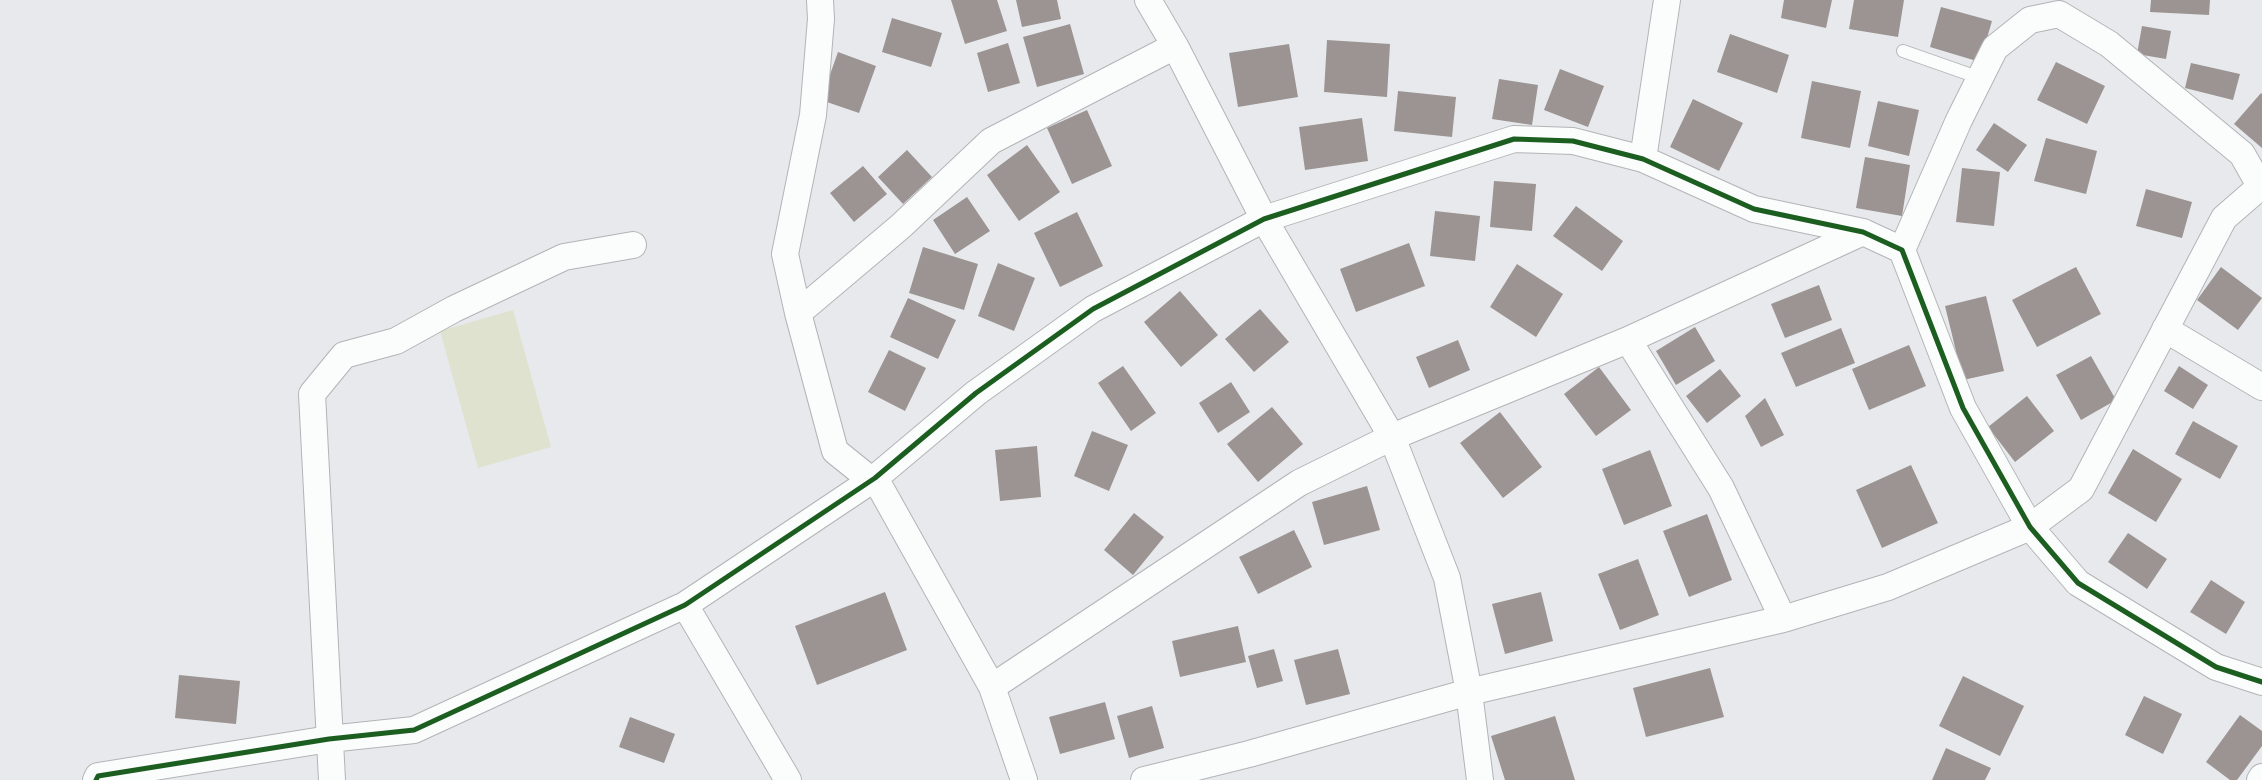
<!DOCTYPE html>
<style>
body{margin:0}
canvas{display:block;background:#e7e9ec}
</style>
<canvas width="2262" height="780"></canvas>
<script>
const ctx = document.querySelector('canvas').getContext('2d');
ctx.lineJoin = 'round';
function fill(path, color) { ctx.fillStyle = color; ctx.fill(path, 'evenodd'); }
function trace(path, color, width, dash) { ctx.strokeStyle = color; ctx.lineWidth = width; ctx.lineCap = dash ? 'butt' : 'round'; ctx.setLineDash(dash || []); ctx.stroke(path); }
fill(new Path2D(`
 M513,310L551,447L478,468L440,331Z`), '#dfe2cf');
fill(new Path2D(`
 M951,0H997L1007,31L965,44Z
 M1016,0H1057L1061,19L1022,27Z
 M1784,0H1832L1826,28L1781,18Z
 M1854,0H1904L1898,37L1849,29Z
 M2151,0H2210L2209,15L2150,12Z
 M1941,7L1992,21L1980,62L1930,47Z
 M892,18L942,33L931,67L882,52Z
 M1070,24L1084,74L1037,87L1023,37Z
 M2142,26L2171,31L2166,59L2137,54Z
 M1730,34L1789,55L1777,93L1717,72Z
 M1327,40L1390,44L1387,97L1324,92Z
 M1008,43L1020,83L988,92L977,53Z
 M1289,44L1298,97L1238,107L1229,53Z
 M838,52L876,66L859,113L821,100Z
 M2056,62L2105,86L2087,124L2037,100Z
 M2191,63L2240,74L2233,100L2185,88Z
 M1560,69L1604,86L1588,127L1544,110Z
 M1499,79L1538,85L1532,125L1492,119Z
 M1812,81L1861,91L1850,148L1801,138Z
 M1398,91L1456,97L1452,137L1394,131Z
 M2261,93L2262,94V148L2234,124Z
 M1693,99L1743,123L1719,171L1670,147Z
 M1878,101L1919,110L1909,156L1868,146Z
 M1087,110L1112,166L1072,184L1047,128Z
 M1362,118L1368,161L1305,170L1299,127Z
 M1994,123L2027,145L2008,172L1976,150Z
 M2046,138L2097,151L2086,194L2034,181Z
 M1027,145L1060,192L1019,221L987,175Z
 M907,150L932,177L903,204L878,177Z
 M1865,157L1910,165L1902,216L1856,208Z
 M863,166L887,194L854,222L830,193Z
 M1962,168L2000,172L1994,226L1956,222Z
 M1494,181L1536,184L1532,231L1490,227Z
 M2146,189L2192,202L2182,238L2136,226Z
 M967,197L990,231L955,254L933,220Z
 M1576,206L1623,241L1602,271L1553,236Z
 M1435,211L1480,216L1475,261L1430,256Z
 M1077,212L1103,266L1060,287L1034,233Z
 M1409,243L1425,286L1356,312L1340,269Z
 M923,247L978,264L964,310L909,293Z
 M998,263L1035,278L1014,331L978,316Z
 M1517,264L1563,294L1536,337L1490,307Z
 M2076,267L2101,314L2037,347L2012,300Z
 M2221,267L2262,298L2238,330L2197,300Z
 M1819,285L1832,320L1785,338L1771,304Z
 M1180,291L1218,335L1181,367L1144,322Z
 M1986,296L2004,371L1963,380L1945,306Z
 M908,298L956,320L938,359L890,337Z
 M1260,309L1289,342L1254,372L1225,339Z
 M1695,327L1715,361L1676,385L1656,351Z
 M1841,328L1855,363L1796,387L1781,353Z
 M1458,340L1470,370L1429,388L1416,357Z
 M1909,345L1926,386L1869,410L1852,369Z
 M889,350L926,368L905,411L868,392Z
 M2091,356L2116,400L2081,420L2056,375Z
 M1123,366L1156,413L1131,431L1098,383Z
 M2179,366L2208,385L2193,409L2164,391Z
 M1599,367L1631,410L1596,436L1564,394Z
 M1720,369L1741,396L1707,423L1686,396Z
 M1231,382L1250,412L1218,433L1199,403Z
 M2027,396L2054,431L2015,462L1988,427Z
 M1765,398L1784,435L1761,447L1745,416Z
 M1272,407L1303,444L1258,482L1227,444Z
 M1500,412L1542,467L1503,498L1460,443Z
 M2193,421L2238,446L2220,479L2175,454Z
 M1092,431L1128,445L1109,491L1074,476Z
 M1037,446L1041,497L1000,501L995,450Z
 M2133,449L2182,479L2156,522L2108,493Z
 M1650,450L1672,506L1624,525L1602,469Z
 M1911,465L1938,523L1882,548L1856,490Z
 M1367,486L1380,530L1324,545L1312,502Z
 M1134,513L1164,537L1133,575L1104,550Z
 M1707,514L1732,580L1689,597L1663,531Z
 M1294,530L1312,567L1258,594L1239,557Z
 M2128,533L2167,559L2147,589L2108,562Z
 M1638,559L1659,615L1620,630L1598,574Z
 M2211,580L2245,602L2226,634L2190,612Z
 M885,592L907,650L817,685L795,626Z
 M1541,592L1553,641L1505,654L1492,604Z
 M1238,626L1246,662L1180,677L1172,641Z
 M1274,649L1283,681L1257,688L1248,656Z
 M1338,649L1350,694L1306,705L1294,660Z
 M1710,668L1724,717L1646,737L1633,688Z
 M179,675L240,681L236,724L175,718Z
 M1963,676L2024,706L2000,756L1939,726Z
 M2144,696L2182,714L2163,754L2125,735Z
 M1105,702L1115,739L1060,754L1049,717Z
 M1152,706L1164,748L1129,758L1117,716Z
 M2240,715L2262,731V746L2237,780H2230L2206,762Z
 M1555,716L1575,780H1505L1491,736Z
 M630,717L675,734L664,763L619,747Z
 M1946,748L1991,768L1985,780H1932Z`), '#9b9492');
const lane = new Path2D(`
 M1903,51L1980,78`);
const street = new Path2D(`
 M820,0L821,19L813,115L785,254L798,313L835,451L871,480
 M1148,0L1175,46L1264,219L1392,437L1447,578L1469,692L1480,780
 M1643,159L1667,0
 M1902,250L1959,120L1995,48L2030,20L2059,14L2109,44L2242,154L2260,186
 M798,313L901,226L991,141L1175,46
 M2165,329L2262,387
 M1628,340L1721,488L1783,619
 M875,478L992,687L1024,780
 M685,605L788,780
 M992,687L1299,483L1392,437L1628,340L1863,232
 M96,780L98,776L329,739L414,730L685,605L875,478L976,393L1093,309L1264,219L1514,139L1573,141L1643,159L1754,209L1863,232L1902,250L1963,408L2030,527L2078,583L2216,667L2262,682
 M332,780L312,394L344,355L396,341L454,309L564,257L633,245
 M1144,780L1249,754L1469,692L1783,619L1888,587L2030,527L2081,489L2224,218L2262,185
 M2260,780L2262,777`);
trace(lane, '#b3b4b7', 14);
trace(street, '#b3b4b7', 28);
trace(lane, '#fbfcfc', 12);
trace(street, '#fbfcfc', 26);
trace(new Path2D(`
 M96,780L98,776L329,739L414,730L685,605L875,478L976,393L1093,309L1264,219L1514,139L1573,141L1643,159L1754,209L1863,232L1902,250L1963,408L2030,527L2078,583L2216,667L2262,682`), '#1b5e20', 5);
</script>
